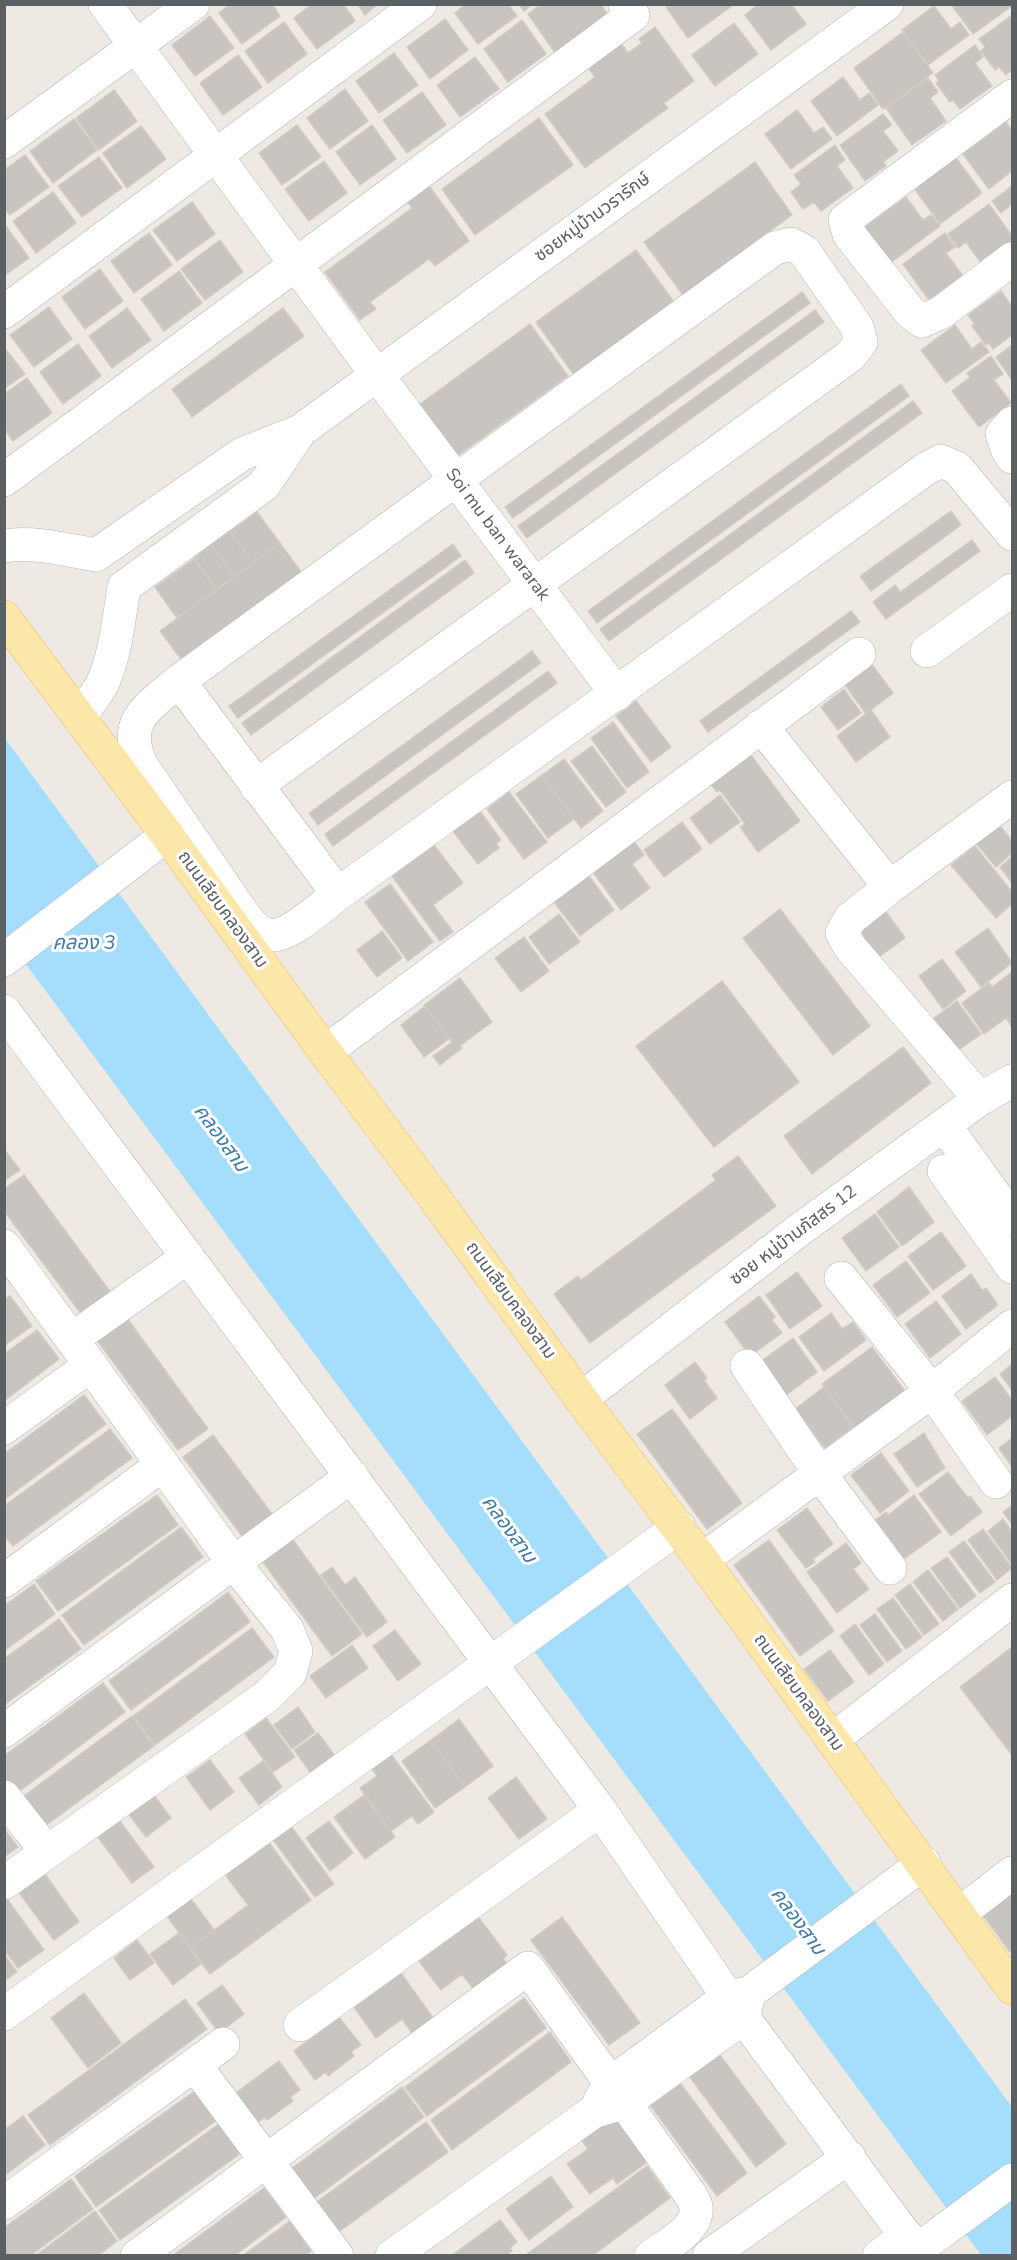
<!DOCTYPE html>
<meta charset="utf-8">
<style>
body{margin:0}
#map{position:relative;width:1017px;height:2260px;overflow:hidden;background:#eeeae3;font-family:"Nunito Sans",sans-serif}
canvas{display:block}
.frame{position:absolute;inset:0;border:6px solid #5b6063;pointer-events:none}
</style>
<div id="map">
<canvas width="1017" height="2260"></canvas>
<div class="frame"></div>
</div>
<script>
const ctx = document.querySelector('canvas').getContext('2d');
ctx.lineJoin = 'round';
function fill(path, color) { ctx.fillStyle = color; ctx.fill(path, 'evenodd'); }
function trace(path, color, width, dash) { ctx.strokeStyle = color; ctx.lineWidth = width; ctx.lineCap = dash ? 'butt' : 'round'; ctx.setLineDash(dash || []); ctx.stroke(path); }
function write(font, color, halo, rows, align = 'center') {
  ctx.font = font + ' "Nunito Sans","Noto Sans Thai",sans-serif'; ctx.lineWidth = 6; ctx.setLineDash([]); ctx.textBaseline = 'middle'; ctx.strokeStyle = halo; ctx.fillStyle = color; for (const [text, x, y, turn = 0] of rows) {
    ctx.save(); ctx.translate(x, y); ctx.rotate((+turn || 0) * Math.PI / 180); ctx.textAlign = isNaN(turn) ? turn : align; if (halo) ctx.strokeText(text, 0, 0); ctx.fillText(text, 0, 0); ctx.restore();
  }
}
fill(new Path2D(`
 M4,737L1012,2107V2255H981L5,936Z`), '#a5defc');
const building = new Path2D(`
 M230,4H272L280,16L242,44L219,13Z
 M312,4H343L355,21L317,49L294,18Z
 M357,4H378L365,15Z
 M466,4H508L517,16L478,44L455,13Z
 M519,4H533L524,11Z
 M541,4H600L609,16L556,54L528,14Z
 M669,4H733V5L688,38L666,7Z
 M759,4H791L806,24L771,50L745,15Z
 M951,4H1012V6L973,34Z
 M934,6L951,29L960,22L969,35L928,65L902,30Z
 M1012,15V70L1006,75L999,67L995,70L981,51L985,47L979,39Z
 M210,16L234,48L195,76L172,45Z
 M445,19L468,50L430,79L407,47Z
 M522,20L546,54L508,82L484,49Z
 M284,22L307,54L268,83L245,51Z
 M734,23L758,54L715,86L692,55Z
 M655,27L694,81L664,103L668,108L585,168L545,114L595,77L587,66L620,42L628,53L642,43L639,39Z
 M903,32L933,73L883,109L854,68Z
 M975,45L983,57L975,63L992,86L960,109L953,100L950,102L936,83L939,81L935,75Z
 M394,53L418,85L379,113L356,81Z
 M238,55L262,87L223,115L200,83Z
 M475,57L499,89L460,117L437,85Z
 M843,77L860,100L869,93L878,105L837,136L811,101Z
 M928,78L938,92L930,98L946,121L912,145L886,108Z
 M345,89L368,121L330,149L307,118Z
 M114,90L137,121L99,150L76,118Z
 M422,92L446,125L407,153L383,120Z
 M797,110L814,133L823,127L832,139L791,169L765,134Z
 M883,114L892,125L883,131L898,151L883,162L886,166L865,181L840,145Z
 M539,118L573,165L475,235L442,189Z
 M74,119L97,150L53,183L30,151Z
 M1006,122L1012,131V171L989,189L963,154Z
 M297,125L321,157L282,185L259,153Z
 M372,125L396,159L360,185L336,152Z
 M141,126L166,159L127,188L103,153Z
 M835,145L845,160L837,166L853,188L821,211L814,202L803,209L791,192L801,184L794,175Z
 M25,155L49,187L10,215L4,208V170Z
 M99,157L122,188L82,217L58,186Z
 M956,158L982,193L940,224L914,188Z
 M324,161L347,193L309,221L285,189Z
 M755,162L792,215L683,295L644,242Z
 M425,180L469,241L435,266L429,259L370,302L376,309L360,320L325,272L412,208L403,196Z
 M1012,186V204L1001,213L992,201Z
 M53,192L76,223L36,253L13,221Z
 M906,197L923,220L931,215L940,226L889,264L862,229Z
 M192,202L215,234L177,261L153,230Z
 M989,204L1012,236V240L981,263L966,242L958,248L948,234Z
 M6,226L29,258L4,276V228Z
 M149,233L172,265L134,293L111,261Z
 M945,233L955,247L946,253L963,276L929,300L903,264Z
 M220,240L243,272L205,300L181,269Z
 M636,250L674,302L574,375L536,322Z
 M100,269L123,301L85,329L62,297Z
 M179,271L202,303L164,331L141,299Z
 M1001,291L1012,307V335L993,349L989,343L986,345L972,326L975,324L968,315Z
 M802,292L810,303L513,518L505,507Z
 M49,307L72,339L34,367L10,335Z
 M127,308L151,340L112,368L89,336Z
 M283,308L304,336L192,417L172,389Z
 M815,310L824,322L527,538L518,526Z
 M530,324L568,376L457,456L420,404Z
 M955,325L972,349L981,342L989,352L946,383L921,350Z
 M78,344L101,376L63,404L40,372Z
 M1012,345V380L996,357Z
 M4,347L25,374L4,389Z
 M991,356L1003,374L994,380L1011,403L979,427L952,391L970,377L967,373Z
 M27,378L52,413L13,441L4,429V394Z
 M901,384L909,396L597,623L588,611Z
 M913,401L922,413L609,641L600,629Z
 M951,511L961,525L871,591L860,576Z
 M257,512L280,543L253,563L230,531Z
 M230,531L253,563L234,577L211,545Z
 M972,540L980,551L886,619L873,602L895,585L900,592Z
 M280,543L301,572L181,659L160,631Z
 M453,544L461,556L238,718L229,706Z
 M211,545L234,577L217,590L194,558Z
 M194,559L217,590L177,618L155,587Z
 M465,560L474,573L251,735L242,723Z
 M851,611L860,622L708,732L700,721Z
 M532,651L541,663L318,825L309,813Z
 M867,658L893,693L866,714L840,678Z
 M548,671L557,683L333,846L325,834Z
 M844,689L861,713L838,730L821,707Z
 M636,701L671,747L651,762L616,716Z
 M871,710L890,737L856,762L837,736Z
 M613,722L649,772L627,788L591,738Z
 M742,743L800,821L758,852L740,827L745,824L720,790L717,792L702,773Z
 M592,746L626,792L606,807L571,761Z
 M564,759L603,811L581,828L542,775Z
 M542,775L574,819L548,838L516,794Z
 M509,792L547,842L524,859L487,809Z
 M720,795L740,822L710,844L690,818Z
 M479,810L501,840L496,844L499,848L478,864L452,830Z
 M993,817L1012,841V853L996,867L970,836Z
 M682,822L702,849L664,877L644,850Z
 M628,833L644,855L632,864L650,888L621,910L587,864Z
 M434,845L463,883L433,905L453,932L440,941L392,876Z
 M975,846L1012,892V904L996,918L951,865Z
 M1012,857V883L1000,867Z
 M583,868L614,910L580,936L548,894Z
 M390,884L433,942L408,961L365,902Z
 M780,909L870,1026L833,1055L743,938Z
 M884,909L905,938L872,962L851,933Z
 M559,914L580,942L549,964L529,937Z
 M988,928L1012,963L981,987L955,952Z
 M382,931L402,958L377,977L357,950Z
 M524,937L549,971L521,992L495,958Z
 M942,959L966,991L943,1009L919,976Z
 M1012,972V1027L1006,1018L984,1034L962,1003L989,983L992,987Z
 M460,978L492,1022L460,1046L462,1048L440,1065L433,1056L452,1042L424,1005Z
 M722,981L799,1082L714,1147L636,1046Z
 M957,1001L981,1034L957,1051L933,1019Z
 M425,1006L449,1039L424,1057L401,1025Z
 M903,1047L931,1083L812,1174L784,1136Z
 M4,1149L20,1170L4,1181Z
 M738,1156L776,1206L590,1343L554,1294L578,1276L581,1280L716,1180L712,1175Z
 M24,1175L111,1293L82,1315L4,1211V1189Z
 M909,1187L934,1222L902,1246L877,1212Z
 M875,1214L899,1247L866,1271L842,1238Z
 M941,1232L966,1266L933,1290L908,1256Z
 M906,1261L930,1293L897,1317L873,1285Z
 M797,1272L822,1306L790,1329L766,1295Z
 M971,1274L983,1291L986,1288L998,1305L966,1329L942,1296Z
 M10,1296L32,1326L4,1346V1300Z
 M759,1296L775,1317L772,1320L782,1333L750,1356L725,1322Z
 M936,1301L961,1334L930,1358L905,1324Z
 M121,1310L208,1429L178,1450L91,1332Z
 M831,1313L842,1329L853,1322L866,1340L824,1371L799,1337Z
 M37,1330L59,1359L4,1401V1354Z
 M793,1338L817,1372L785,1396L760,1362Z
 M872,1347L907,1394L857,1431L822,1384Z
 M695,1362L707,1378L704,1380L717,1398L690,1419L665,1385Z
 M1012,1364V1390L1000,1374Z
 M995,1377L1012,1400V1416L987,1435L962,1401Z
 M824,1387L853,1427L825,1448L795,1409Z
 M84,1395L106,1424L4,1500V1454Z
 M672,1409L742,1503L707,1529L637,1434Z
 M110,1429L132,1458L13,1546L4,1535V1506Z
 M924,1433L945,1468L917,1487L894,1454Z
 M213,1435L272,1514L242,1536L183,1457Z
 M1012,1438V1467L999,1448Z
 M881,1453L909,1491L880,1513L851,1475Z
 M948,1472L968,1498L970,1496L982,1512L951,1536L919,1494Z
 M157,1495L178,1525L58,1611L36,1581Z
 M914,1495L941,1532L904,1559L875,1520L886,1512L888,1515Z
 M1012,1505V1524L1003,1512Z
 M807,1508L833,1544L813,1559L815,1562L806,1568L777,1530Z
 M1003,1519L1012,1532V1564L988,1531Z
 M181,1527L203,1557L84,1645L62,1615Z
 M983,1529L1012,1568L997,1580L968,1540Z
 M290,1536L362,1634L332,1656L260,1558Z
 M769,1540L834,1631L800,1656L734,1565Z
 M964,1541L995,1582L980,1593L949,1552Z
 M846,1543L861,1563L853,1569L869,1589L837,1613L807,1572Z
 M947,1557L976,1596L960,1608L931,1568Z
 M332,1567L345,1585L355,1577L387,1622L367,1637L321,1575Z
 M928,1570L958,1609L943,1621L913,1582Z
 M34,1584L55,1614L4,1651V1606Z
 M910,1584L939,1624L924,1635L895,1595Z
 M228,1592L250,1622L131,1710L109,1681Z
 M893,1598L922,1637L906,1649L877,1609Z
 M875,1614L902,1651L887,1662L860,1625Z
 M59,1619L81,1649L4,1705V1659Z
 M855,1624L884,1664L869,1675L840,1636Z
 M252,1628L274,1657L155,1745L133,1716Z
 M395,1630L421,1664L398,1681L373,1646Z
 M352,1645L368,1668L326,1698L310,1676Z
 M1012,1647V1755L960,1687Z
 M830,1650L854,1682L828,1701L804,1669Z
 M103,1683L125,1712L9,1799L4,1793V1756Z
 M298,1707L315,1732L292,1749L274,1725Z
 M132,1716L154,1746L34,1834L13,1804Z
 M266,1718L295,1757L273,1772L245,1734Z
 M459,1719L493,1766L465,1787L431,1740Z
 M318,1733L340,1763L311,1773L294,1750Z
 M431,1740L465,1787L435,1808L402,1761Z
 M390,1753L434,1812L418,1824L412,1816L391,1831L360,1788L377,1776L371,1767Z
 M210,1760L234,1792L210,1810L186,1777Z
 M263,1761L282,1787L259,1805L239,1778Z
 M516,1777L547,1819L519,1839L488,1798Z
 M153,1794L171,1818L146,1837L128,1813Z
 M364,1795L395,1837L365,1859L334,1817Z
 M119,1820L154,1867L132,1883L97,1836Z
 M287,1821L334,1884L315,1897L269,1834Z
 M329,1821L353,1853L330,1871L306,1838Z
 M4,1829L18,1847L4,1857Z
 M265,1837L311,1900L210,1974L190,1948L248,1905L221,1869Z
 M43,1871L79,1922L54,1940L17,1890Z
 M1012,1885V1950L1010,1952L979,1910Z
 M189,1896L214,1930L190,1948L165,1913Z
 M7,1899L44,1950L18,1968L4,1949V1901Z
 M470,1906L507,1955L503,1959L509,1966L475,1991L462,1974L441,1990L419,1961L460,1931Z
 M562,1917L640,2023L609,2045L531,1940Z
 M179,1933L201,1964L173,1985L150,1954Z
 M137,1940L154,1963L130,1980L114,1958Z
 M4,1954L17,1972L4,1981Z
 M401,1973L433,2018L412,2033L402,2019L376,2038L354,2007Z
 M222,1985L244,2014L219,2033L197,2003Z
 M84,1993L121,2043L88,2068L51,2018Z
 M524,1998L546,2028L427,2116L405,2087Z
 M185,1999L207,2029L50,2145L28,2115Z
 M339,2017L361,2045L351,2052L354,2056L328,2076L326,2072L315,2080L294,2051Z
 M550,2032L571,2062L452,2150L431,2120Z
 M714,2047L786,2144L756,2167L684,2069Z
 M279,2061L300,2090L290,2097L293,2101L267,2120L265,2117L254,2125L233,2095Z
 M675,2076L747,2173L717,2196L645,2098Z
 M402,2087L424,2117L305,2205L283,2175Z
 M195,2091L217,2120L96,2207L75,2176Z
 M613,2110L650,2160L617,2184L613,2178L590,2194L567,2164L588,2149L579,2136Z
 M23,2116L45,2145L4,2176V2130Z
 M426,2122L448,2152L329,2239L307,2209Z
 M219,2124L241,2153L120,2240L99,2210Z
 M647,2166L670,2198L592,2256H528L527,2254Z
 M551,2176L573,2207L529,2240L506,2209Z
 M71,2179L93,2209L30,2256H4V2228Z
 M264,2188L286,2217L234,2256H172Z
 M95,2211L117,2241L98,2256H35Z
 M500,2220L517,2242L510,2248L512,2251L505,2256H451Z
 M290,2221L311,2251L305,2256H242Z`);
fill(building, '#c8c5c0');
trace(building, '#d2cbc2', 1.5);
const minor = new Path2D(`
 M105,4L377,375L617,694
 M1012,96L845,220L849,234L910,312L922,321L942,312L1012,259
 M4,142L193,4
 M4,312L420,4
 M1012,423L1002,434L1008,451L1012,457
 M4,480L633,15L625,4
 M4,546C34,541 67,550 96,555L242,454L300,431L887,4
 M927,651L1012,590
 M179,681L338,894
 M81,721C84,704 98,696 104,680C116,651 119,618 124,587L264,485L300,431
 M761,726L890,887
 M256,786L850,356L861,342L857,327L804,251L791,244L775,248L179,681C148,707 120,722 142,766L246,918C252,925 259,933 268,935C288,939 322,906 338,894L927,468L941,461L957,468L1012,534
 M4,960L167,835
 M4,1011L600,1810L728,1997L921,2256
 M325,1052L859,654
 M980,1099L850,947L842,933L850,919L890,887L1012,797
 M945,1126L1012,1219
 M944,1171L1012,1267
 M4,1246L233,1562L287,1629L296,1651L290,1673L267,1696L4,1883
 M841,1278L932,1391L996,1482
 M72,1339L188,1257
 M747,1366L820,1474L890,1568
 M581,1399L799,1230L980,1099L1012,1081
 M4,1428L91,1365
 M702,1560L932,1391L1012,1326
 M4,1581L162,1465
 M4,1731L352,1476
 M832,1740L1012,1600
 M4,1797L47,1852
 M959,1914L1012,1873
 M4,2014L679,1527
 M300,2025L600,1810
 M195,2065L337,2256
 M600,2100L611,2083L728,1997L749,1993L924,1863
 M4,2203L223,2044
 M917,2250L1012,2180
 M137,2256L528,1968L690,2194C692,2198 696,2203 696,2207C699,2229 667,2245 651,2256
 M392,2256L593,2112L626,2102L744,2017L748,1996
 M709,2256L849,2157
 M879,2256L907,2236`);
const major = new Path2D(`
 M4,617L167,835L325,1052L425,1185L581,1399L702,1560L1012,1988`);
trace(minor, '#b4b7ba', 34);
trace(major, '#ecb65e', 34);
trace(minor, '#fff', 33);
trace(major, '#fce7aa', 33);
write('18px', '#5b6063', '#fff', [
 ["ซอยหมู่บ้านวรารักษ์",593,218,-36],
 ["Soi mu ban wararak",497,535,53],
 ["ถนนเลียบคลองสาม",222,910,54],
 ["ซอย หมู่บ้านภัสสร 12",794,1236,-37],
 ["ถนนเลียบคลองสาม",510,1301,54],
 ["ถนนเลียบคลองสาม",798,1693,54]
]);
write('italic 20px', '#407ba5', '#fff', [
 ["คลอง 3",84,944],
 ["คลองสาม",220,1139,54],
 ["คลองสาม",508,1530,54],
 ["คลองสาม",797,1922,54]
]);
</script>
